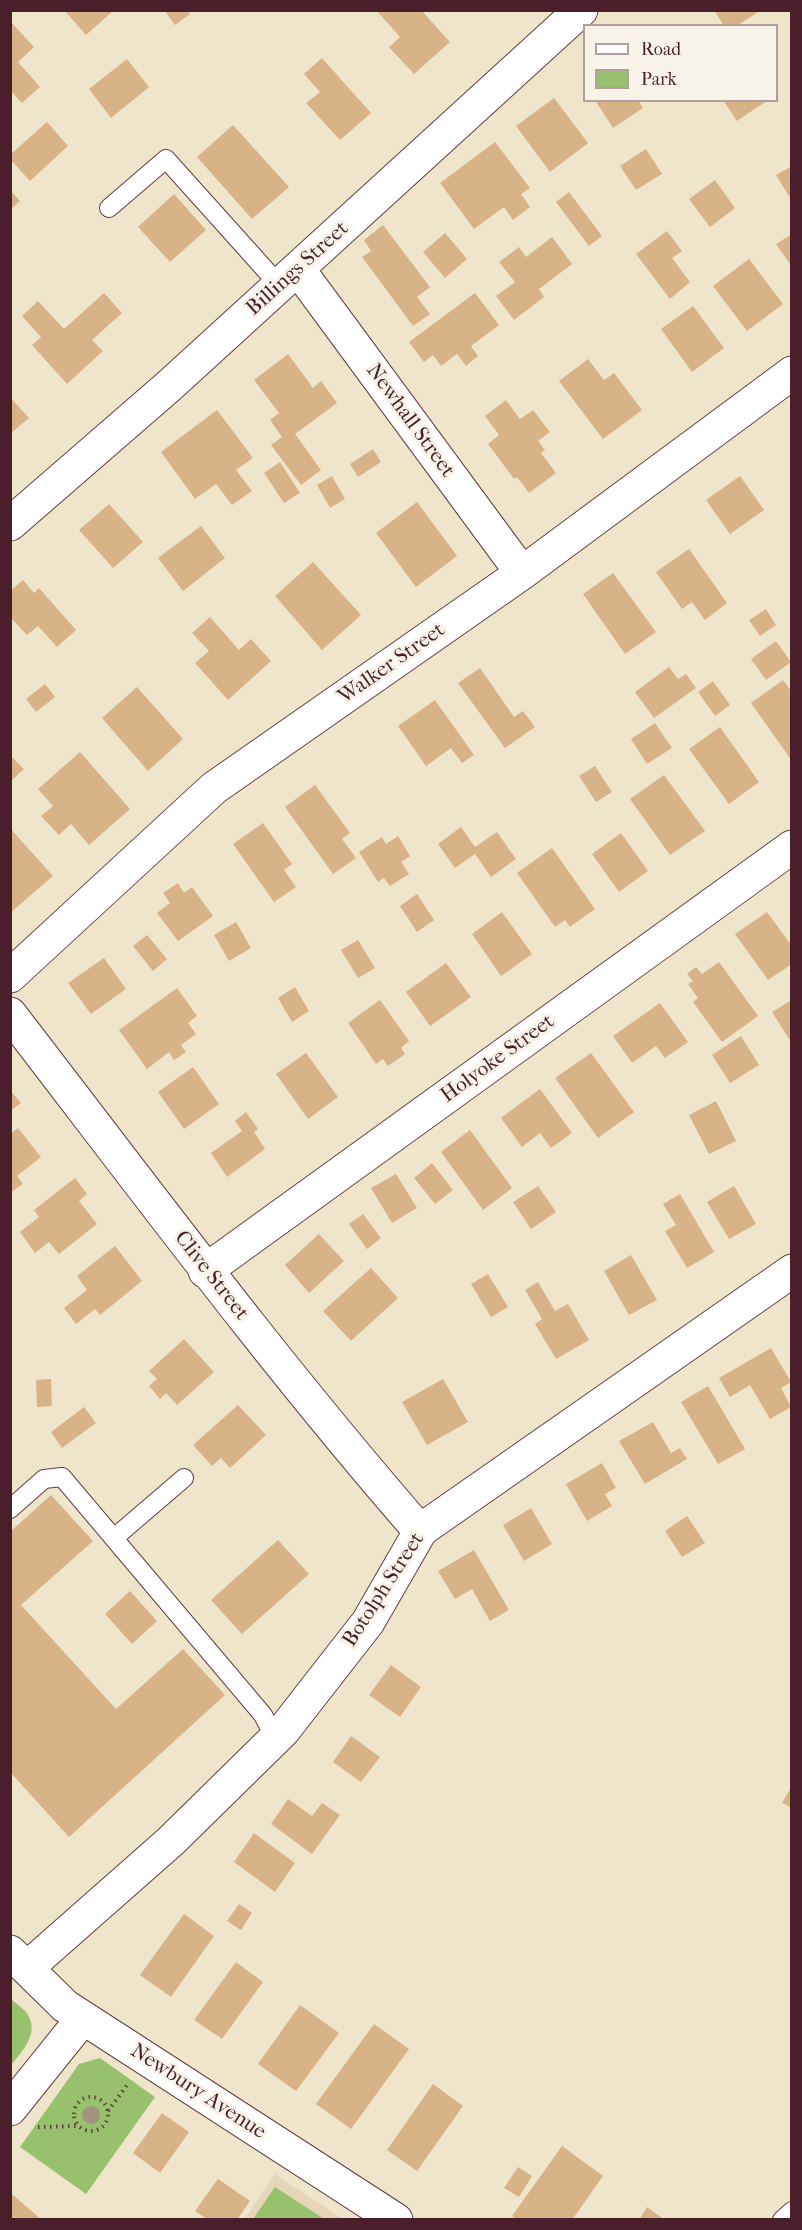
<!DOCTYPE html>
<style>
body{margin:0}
#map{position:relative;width:802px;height:2230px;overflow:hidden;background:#efe5ca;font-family:"IM FELL French Canon",serif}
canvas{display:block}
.frame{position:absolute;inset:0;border:12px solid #4a1f2b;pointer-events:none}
.legend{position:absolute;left:583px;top:24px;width:195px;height:78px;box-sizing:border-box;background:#f7f3e8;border:2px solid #b29e9c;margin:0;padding:8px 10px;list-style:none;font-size:18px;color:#4a1f2b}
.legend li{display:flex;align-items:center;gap:12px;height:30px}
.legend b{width:30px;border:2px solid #b29e9c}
</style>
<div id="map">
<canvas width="802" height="2230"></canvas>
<div class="frame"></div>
<ul class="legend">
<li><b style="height:8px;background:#fff"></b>Road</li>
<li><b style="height:16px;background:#97c16d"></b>Park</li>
</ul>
</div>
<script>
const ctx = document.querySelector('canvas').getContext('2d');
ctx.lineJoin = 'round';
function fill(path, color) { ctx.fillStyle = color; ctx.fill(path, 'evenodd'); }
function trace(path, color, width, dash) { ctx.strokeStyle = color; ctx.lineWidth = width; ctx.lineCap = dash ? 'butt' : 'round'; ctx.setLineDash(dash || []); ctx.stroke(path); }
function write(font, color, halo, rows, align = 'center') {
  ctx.font = font + ' "IM FELL French Canon",serif'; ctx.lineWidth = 6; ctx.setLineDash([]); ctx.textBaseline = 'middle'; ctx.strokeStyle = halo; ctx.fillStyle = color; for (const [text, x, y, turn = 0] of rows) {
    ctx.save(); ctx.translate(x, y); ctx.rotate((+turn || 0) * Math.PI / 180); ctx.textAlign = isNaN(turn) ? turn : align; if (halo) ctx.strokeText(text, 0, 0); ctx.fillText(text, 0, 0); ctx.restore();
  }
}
fill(new Path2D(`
 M275,2174L343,2219L244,2220Z`), '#e4d6b7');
fill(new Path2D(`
 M11,1999C15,2003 22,2007 26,2012C41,2031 23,2051 11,2065Z
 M100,2058L155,2097L86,2194L20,2147L79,2064Z
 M275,2187L324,2219H253Z`), '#97c16d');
fill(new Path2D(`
 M64,10H114L86,35Z
 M164,10H187L190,14L175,25Z
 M376,10H421L450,42L414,74L389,47L400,37Z
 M714,10H761L737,26H724Z
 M10,21L34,47L18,62L40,87L22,103L10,90Z
 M322,58L371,113L340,140L306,103L320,92L304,74Z
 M127,59L149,87L111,118L89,89Z
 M554,98L588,143L550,172L516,126Z
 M595,100H638L643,108L613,128Z
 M723,100H768L737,121Z
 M47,122L68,146L30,181L10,159V155Z
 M233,125L289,187L252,219L197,157Z
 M495,142L530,188L521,194L530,207L513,220L504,207L474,229L440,183Z
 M646,149L662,174L636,190L620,166Z
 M792,166V201L776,175Z
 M715,180L735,208L710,227L689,199Z
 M10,190L20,201L10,210Z
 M569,192L602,236L589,246L556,202Z
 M174,194L206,230L170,262L138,227Z
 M383,225L430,287L417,297L430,314L413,326L362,257L371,251L364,240Z
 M667,231L682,251L672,258L690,282L670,299L636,254Z
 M445,233L467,259L445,278L423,252Z
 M792,234V267L776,244Z
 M552,237L572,264L539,289L544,297L514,320L496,296L515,282L499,262L519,247L526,257Z
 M749,259L783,304L747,331L713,286Z
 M104,293L122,313L92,340L103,351L67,384L32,345L41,337L22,316L38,301L64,329Z
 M475,293L499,325L471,346L478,356L466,366L457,354L441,366L433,355L424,362L409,342Z
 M693,306L724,348L692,372L661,329Z
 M288,354L313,388L321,381L337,403L295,434L321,470L301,485L271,445L282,437L270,420L279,413L254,380Z
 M588,359L604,380L614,373L642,410L603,439L559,381Z
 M10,397L29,418L10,434Z
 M506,400L520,419L533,410L550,432L538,441L545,450L541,453L556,473L529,493L517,477L514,479L488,444L499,435L485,416Z
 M217,410L253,458L236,470L252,491L232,505L216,484L195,499L161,452Z
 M373,449L381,462L358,477L350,464Z
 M280,462L300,493L284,503L264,473Z
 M332,476L345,499L330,508L317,485Z
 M740,476L764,510L730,534L706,500Z
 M417,502L457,556L416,587L376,533Z
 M109,504L143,542L113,568L79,530Z
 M201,526L225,558L183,591L158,558Z
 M689,549L727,603L705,620L692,602L682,609L656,572Z
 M313,562L361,615L322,650L275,596Z
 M613,573L656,632L625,654L583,594Z
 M23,580L34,593L39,588L76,630L57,647L38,626L27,635L10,617V591Z
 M766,609L776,625L760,636L749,620Z
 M210,617L239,650L251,639L271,661L228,700L195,663L209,651L192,633Z
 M776,641L791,662L766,680L751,659Z
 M669,667L678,679L686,674L696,688L654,718L635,692Z
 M480,668L514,717L523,711L535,727L505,748L458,683Z
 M783,680L792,692V761L751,703Z
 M713,681L730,705L715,716L698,692Z
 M45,684L55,697L36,712L26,699Z
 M137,687L183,739L148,771L102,718Z
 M435,700L474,755L462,763L451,748L426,766L398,726Z
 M655,723L672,748L647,764L631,739Z
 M720,727L759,782L729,804L689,749Z
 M80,752L130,809L89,845L71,824L59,835L41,816L53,806L38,789Z
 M10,755L24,769L10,782Z
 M595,766L612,792L596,802L579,776Z
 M664,775L705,831L670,855L630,799Z
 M315,785L350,833L342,839L356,858L333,874L285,807Z
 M263,823L292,864L284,870L296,887L274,902L233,844Z
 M461,827L475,847L497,832L516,859L491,877L475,854L455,868L438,844Z
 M10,828L53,876L10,913Z
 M621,833L648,871L619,892L592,854Z
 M398,836L410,856L401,862L409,874L390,886L384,878L378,882L359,852L382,837L386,844Z
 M552,848L595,909L570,927L565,920L555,927L517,873Z
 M178,883L184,893L192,887L213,916L178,941L157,913L170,903L163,893Z
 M417,894L434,920L417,932L400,906Z
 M502,912L532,954L501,976L472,934Z
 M767,912L792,946V964L768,980L735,934Z
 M236,922L251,948L229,961L214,935Z
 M147,935L167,959L153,971L133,946Z
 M358,940L375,968L358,978L341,950Z
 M104,958L126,989L91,1014L68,983Z
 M719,962L758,1016L722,1042L693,1002L698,998L688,984L693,981L687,974L696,967L702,974Z
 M446,963L471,997L430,1026L406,992Z
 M295,987L309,1011L292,1022L278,998Z
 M177,988L197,1016L188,1023L196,1034L181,1045L186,1052L174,1060L169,1052L147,1069L119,1030Z
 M380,1000L409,1041L401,1048L405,1054L388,1066L383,1059L376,1064L348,1023Z
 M792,1000V1038L789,1039L772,1012Z
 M660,1003L688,1042L665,1058L656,1046L632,1063L613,1036Z
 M741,1036L759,1065L730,1083L712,1055Z
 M306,1053L338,1097L308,1119L276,1074Z
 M591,1053L634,1112L598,1138L555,1078Z
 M193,1067L219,1104L184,1129L158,1092Z
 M540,1089L572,1133L551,1148L540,1133L522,1147L501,1118Z
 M10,1090L21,1103L10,1111Z
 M716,1101L736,1141L709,1154L689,1115Z
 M246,1112L258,1129L254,1132L265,1149L227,1177L211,1153L242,1131L235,1121Z
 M18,1128L41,1157L17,1176L23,1184L10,1193V1134Z
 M470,1130L512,1188L483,1210L441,1152Z
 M432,1163L453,1190L435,1204L414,1178Z
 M396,1174L417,1208L392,1223L371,1188Z
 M75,1178L87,1194L79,1201L97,1224L59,1254L49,1242L35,1253L20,1232L39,1217L34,1210Z
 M538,1186L556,1212L531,1229L513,1202Z
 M734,1186L756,1224L729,1239L707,1202Z
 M680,1194L714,1252L687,1268L665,1231L676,1225L663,1204Z
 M363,1214L381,1238L367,1249L349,1224Z
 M319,1234L344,1261L309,1293L285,1265Z
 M115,1246L142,1281L100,1315L95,1309L76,1324L64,1308L87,1290L77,1276Z
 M631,1255L657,1300L629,1315L604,1271Z
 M371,1268L398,1298L351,1341L323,1311Z
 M488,1274L508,1307L491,1317L471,1284Z
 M538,1282L555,1311L568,1304L589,1340L556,1359L535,1324L542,1319L525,1290Z
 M184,1339L214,1372L177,1405L166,1393L160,1399L149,1386L157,1379L149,1371Z
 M771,1348L791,1382L781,1388L791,1407L770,1419L750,1385L730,1397L719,1378Z
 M51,1379L52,1406L37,1407L36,1380Z
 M443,1379L468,1422L427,1445L402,1402Z
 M708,1386L745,1449L718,1464L681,1402Z
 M238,1405L266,1435L230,1468L221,1458L212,1466L193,1445Z
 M84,1407L96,1423L62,1448L51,1432Z
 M653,1422L671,1453L680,1448L687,1459L645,1484L619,1441Z
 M602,1463L616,1488L605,1494L612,1506L587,1521L566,1484Z
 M51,1495L93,1541L21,1605L116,1709L183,1649L225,1695L69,1837L10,1772V1532Z
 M531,1508L552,1544L524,1561L503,1525Z
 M687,1516L705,1543L682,1557L665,1531Z
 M278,1540L309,1574L242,1634L211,1600Z
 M474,1550L509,1610L490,1621L472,1589L455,1599L438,1571Z
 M130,1591L157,1621L132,1644L105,1614Z
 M391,1665L421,1687L400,1717L369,1695Z
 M351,1736L380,1757L361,1782L333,1762Z
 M792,1786V1808L782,1803Z
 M288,1799L312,1816L322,1803L340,1815L312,1854L271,1824Z
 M254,1833L295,1863L275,1892L234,1862Z
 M239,1904L252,1913L241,1930L227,1921Z
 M184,1914L214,1936L171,1997L140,1975Z
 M236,1962L263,1982L222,2039L194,2020Z
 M300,2005L339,2033L296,2091L258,2064Z
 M374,2024L409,2049L351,2129L316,2104Z
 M433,2084L463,2106L417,2171L387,2150Z
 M162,2113L189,2132L160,2173L133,2153Z
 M562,2146L603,2176L572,2220H517L512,2216Z
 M518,2167L532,2176L519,2197L504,2188Z
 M218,2179L250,2201L237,2220H208L195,2211Z
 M13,2195L42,2220H10V2199Z
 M647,2207L665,2220H639Z`), '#d9b388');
const lane = new Path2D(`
 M109,208L166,159L280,286
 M10,1509L44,1479L62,1477L263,1715L275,1738
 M114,1538L184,1478
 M782,2220L792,2211`);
const street = new Path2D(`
 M298,269L522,573
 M10,524L169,386L581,10
 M10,976L214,788L522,573L792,373
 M10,1014C144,1188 275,1365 420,1531
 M205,1271L792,847
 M27,1968L171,1841L283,1731L368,1622L421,1530L792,1271
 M10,2109L83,2018`);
const secondary = new Path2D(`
 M10,1952L65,2006L396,2220`);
trace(lane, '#633d43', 20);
trace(street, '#633d43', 35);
trace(secondary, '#633d43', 35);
trace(new Path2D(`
 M74 2114a17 17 0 1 1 34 0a17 17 0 1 1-34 0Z
 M108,2111L127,2085
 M38,2127L79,2126`), '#633d43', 4, [1.5, 4.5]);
trace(lane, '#fff', 18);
trace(street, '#fff', 33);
trace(secondary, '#fff', 33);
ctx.fillStyle = '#a1937e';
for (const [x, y] of [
 [91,2115]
]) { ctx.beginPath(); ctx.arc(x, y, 9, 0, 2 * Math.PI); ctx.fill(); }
write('21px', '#4a1f2b', '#f7f3e8', [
 ["Billings Street",298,269,-42],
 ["Newhall Street",410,421,54],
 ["Walker Street",392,664,-35],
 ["Holyoke Street",498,1059,-36],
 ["Clive Street",211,1276,52],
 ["Botolph Street",384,1590,-57],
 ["Newbury Avenue",198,2092,33]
]);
</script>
